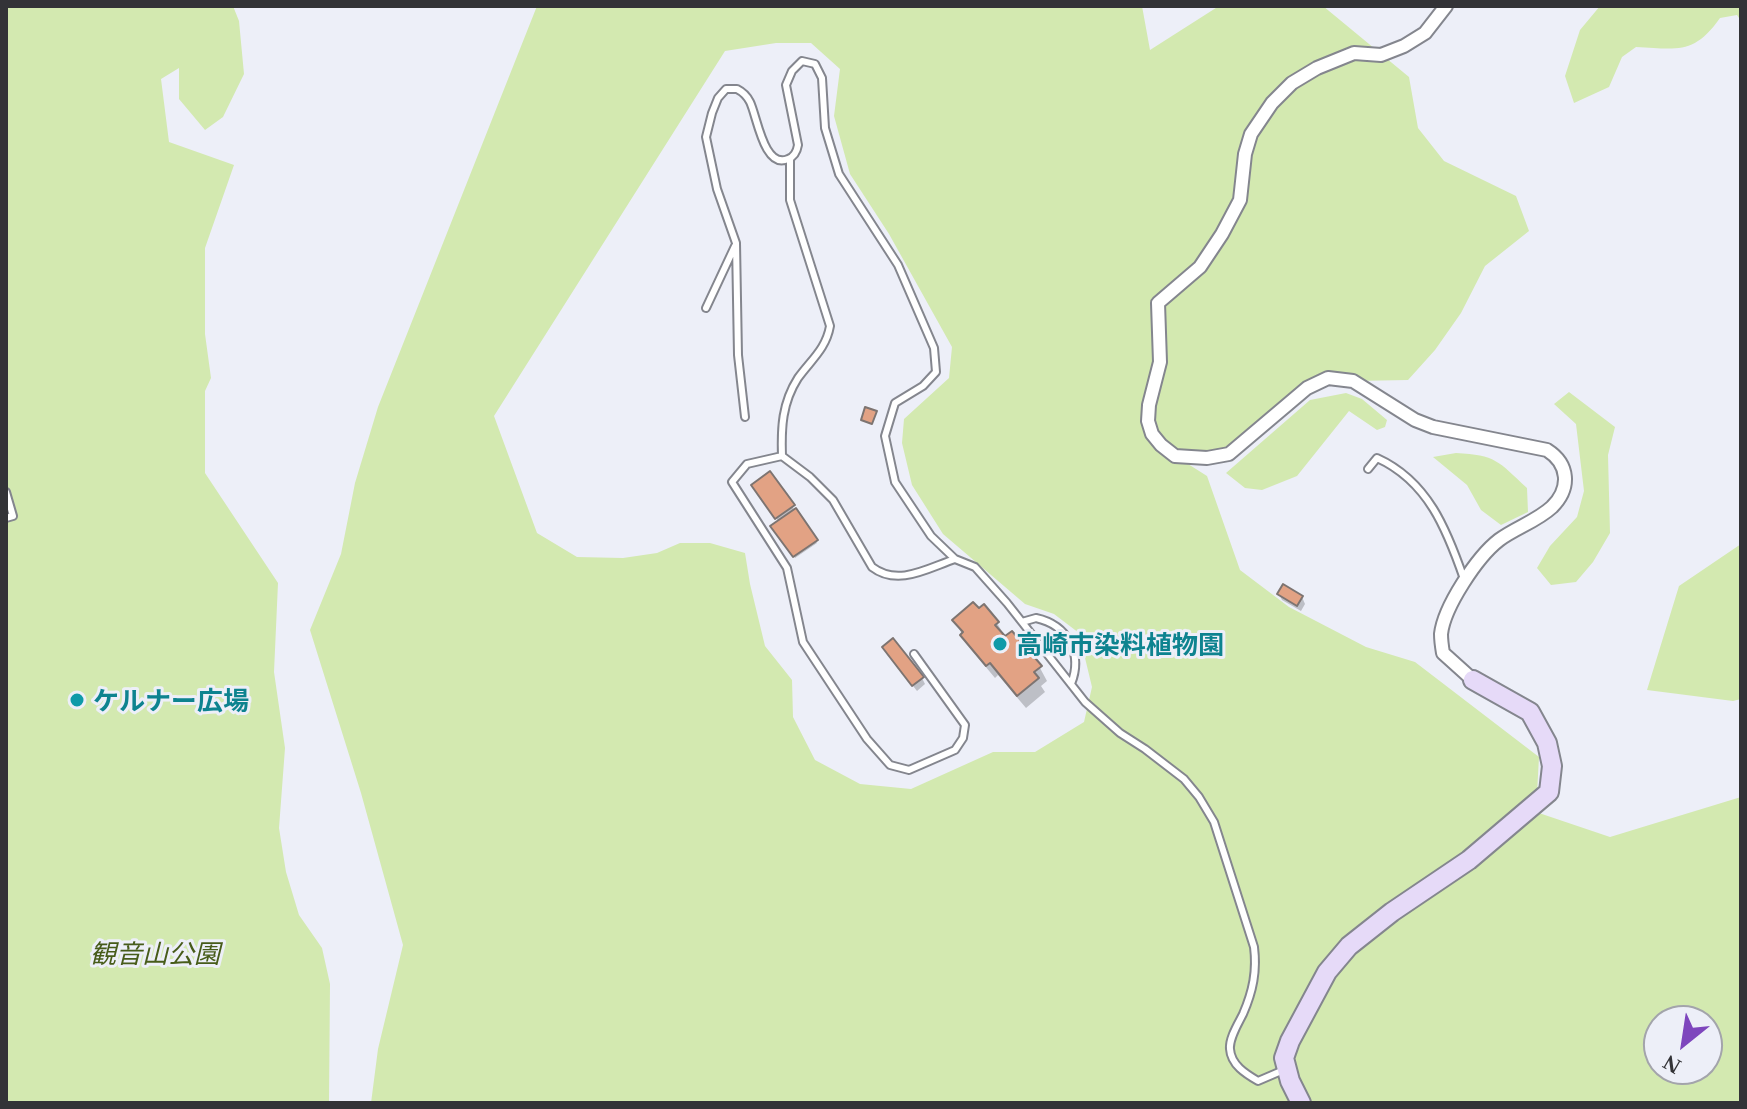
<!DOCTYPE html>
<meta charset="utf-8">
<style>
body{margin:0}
#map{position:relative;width:1747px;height:1109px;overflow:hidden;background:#edeff8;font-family:Georgia,serif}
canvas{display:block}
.frame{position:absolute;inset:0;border:8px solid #333337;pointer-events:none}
.north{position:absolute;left:1643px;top:1005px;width:80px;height:80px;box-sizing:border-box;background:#edeff8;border:2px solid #a3a4ab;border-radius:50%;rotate:210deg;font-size:22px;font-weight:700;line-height:32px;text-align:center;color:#333337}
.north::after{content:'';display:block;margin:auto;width:28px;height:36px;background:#7e46bd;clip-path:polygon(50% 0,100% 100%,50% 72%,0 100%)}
</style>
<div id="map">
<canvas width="1747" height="1109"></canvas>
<div class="frame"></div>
<div class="north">N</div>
</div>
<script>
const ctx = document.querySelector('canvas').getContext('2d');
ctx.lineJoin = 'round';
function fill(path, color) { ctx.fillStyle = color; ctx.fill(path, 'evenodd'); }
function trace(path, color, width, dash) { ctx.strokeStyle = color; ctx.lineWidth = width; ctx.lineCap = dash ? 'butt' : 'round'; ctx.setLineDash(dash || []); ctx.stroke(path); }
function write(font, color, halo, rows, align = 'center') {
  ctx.font = font + ' Georgia,"Noto Sans JP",serif'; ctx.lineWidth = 6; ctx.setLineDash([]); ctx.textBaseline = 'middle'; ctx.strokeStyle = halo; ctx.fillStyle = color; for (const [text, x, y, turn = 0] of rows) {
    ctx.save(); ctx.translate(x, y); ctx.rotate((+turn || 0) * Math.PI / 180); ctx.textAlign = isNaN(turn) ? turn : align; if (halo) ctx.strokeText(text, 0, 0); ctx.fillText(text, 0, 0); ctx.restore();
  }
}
fill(new Path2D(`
 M6,6H233L239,21L244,74L223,117L205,130L179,99V68L161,79L169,142L234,165L205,248V334L211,378L205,391V473L278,583L274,672L285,748L279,828L286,872L299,915L322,948L330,984L329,1103H6Z
 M537,6H1142L1150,50L1219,6H1323L1409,77L1418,128L1444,161L1516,196L1529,231L1485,266L1461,313L1435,350L1408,380L1353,381L1328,378L1229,454L1177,457L1207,476L1240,570L1289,607L1366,647L1415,662L1539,757L1536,812L1610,837L1741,797V1103H371L378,1049L403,945L361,793L310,630L341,554L355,483L378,407ZM776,43H811L840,69L834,116L850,174L889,234L952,347L949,378L904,419L902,443L912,485L943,534L1025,604L1054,614L1079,633L1092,687L1084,722L1035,752H993L911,789L860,784L815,760L793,717L792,680L765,646L750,584L745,553L710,543H680L657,553L623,558L577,557L537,533L494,416L725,51ZM1659,1021H1707V1069H1659Z
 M1600,6H1741V21L1737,15L1720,18C1694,55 1677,49 1636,47L1622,57L1609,87L1574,103L1565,76L1580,30Z
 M1569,392L1615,427L1608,455L1610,533L1593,562L1576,582L1551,585L1537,568L1550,546L1577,517L1584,491L1576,424L1554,404Z
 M1346,393L1362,399L1387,420L1385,427L1377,430L1349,411L1297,476L1262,490L1245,488L1226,473L1310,400Z
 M1456,453C1496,455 1498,461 1527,488L1528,512L1501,525L1481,510L1467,485L1433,457Z
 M1741,544V699L1733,701L1647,690L1679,586Z`), '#d3e9b0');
fill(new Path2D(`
 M770,474L817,543L795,558L773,526L779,522L757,492Z
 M1279,594L1302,597L1305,604L1301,611L1282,600Z
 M954,620L997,623L1006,638L1040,668L1047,681L1041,686L1045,692L1026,708L998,675L995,678L970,648Z
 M888,654L922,678L925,684L917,691Z`), '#0003');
const building = new Path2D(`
 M865,407L877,411L872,424L861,420Z
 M770,471L795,505L775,519L751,485Z
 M796,508L818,540L793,557L770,526Z
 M1283,584L1303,596L1297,606L1277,594Z
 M973,602L979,608L984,604L999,622L995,625L1005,636L1012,631L1042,666L1034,672L1039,678L1017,696L990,663L986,666L960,635L963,632L952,620Z
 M893,638L924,677L912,686L882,647Z`);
fill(building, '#e2a284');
trace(building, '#7d7471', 2);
const lane = new Path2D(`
 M706,308L735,246
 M745,417L738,355L736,243L717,189L706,137L712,113L718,98L726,89H737C743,92 747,96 750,102C757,116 764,170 788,159C794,157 797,151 798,145L786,85L792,71L802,61L815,64L822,78L825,128L839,174L898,265L934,348L936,372L923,386L895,403L885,436L895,482L931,536L955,559L975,567L1007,603L1085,702L1120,733L1145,749L1184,779L1199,797L1214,822L1254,947C1257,971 1253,991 1243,1014C1238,1024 1229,1038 1230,1049C1231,1065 1246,1074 1258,1081L1286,1069
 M782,456C781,428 782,403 798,378C811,360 826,349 830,326L790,200V159
 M1368,469L1377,458C1428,481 1447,530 1464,579
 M6,492L13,516L6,518
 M1022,622L1036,618C1068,625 1083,654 1071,684
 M914,654L965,725L963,738L955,750L909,770L890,765L867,739L803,642L787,568L732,482L747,464L782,456L810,477L833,500L872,567C898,587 928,568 955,559`);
const street = new Path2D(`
 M1446,6L1425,33L1404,46L1381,55L1354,53L1317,68L1292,83L1272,103L1251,134L1245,154L1240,200L1222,234L1200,267L1158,303L1160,362L1149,405L1148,421L1152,434L1161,445L1175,456L1207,458L1229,454L1307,388L1328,378L1353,381L1415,420L1433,427L1547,450C1569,464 1571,488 1552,507C1537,521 1515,528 1499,540C1477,557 1444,607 1441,634C1441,640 1442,647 1443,653L1473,680`);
const secondary = new Path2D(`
 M1301,1103L1290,1081L1284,1058L1290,1041L1327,972L1349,946L1392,912L1469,860L1549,792L1552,766L1547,743L1530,712L1473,680`);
trace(lane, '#84868e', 10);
trace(street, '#84868e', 16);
trace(secondary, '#84868e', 22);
trace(lane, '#fff', 6);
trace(street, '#fff', 12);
trace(secondary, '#e6daf8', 18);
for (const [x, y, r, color] of [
 [1000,644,8,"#0f9aa8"],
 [77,700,8,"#0f9aa8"]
]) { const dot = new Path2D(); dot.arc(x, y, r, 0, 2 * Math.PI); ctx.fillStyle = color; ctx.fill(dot); trace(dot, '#edeff8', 3); }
write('bold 26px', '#0d838f', '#edeff8', [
 ["高崎市染料植物園",1016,644],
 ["ケルナー広場",93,700]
], 'left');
write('italic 26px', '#475c1a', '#edeff8', [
 ["観音山公園",155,953]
]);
</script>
